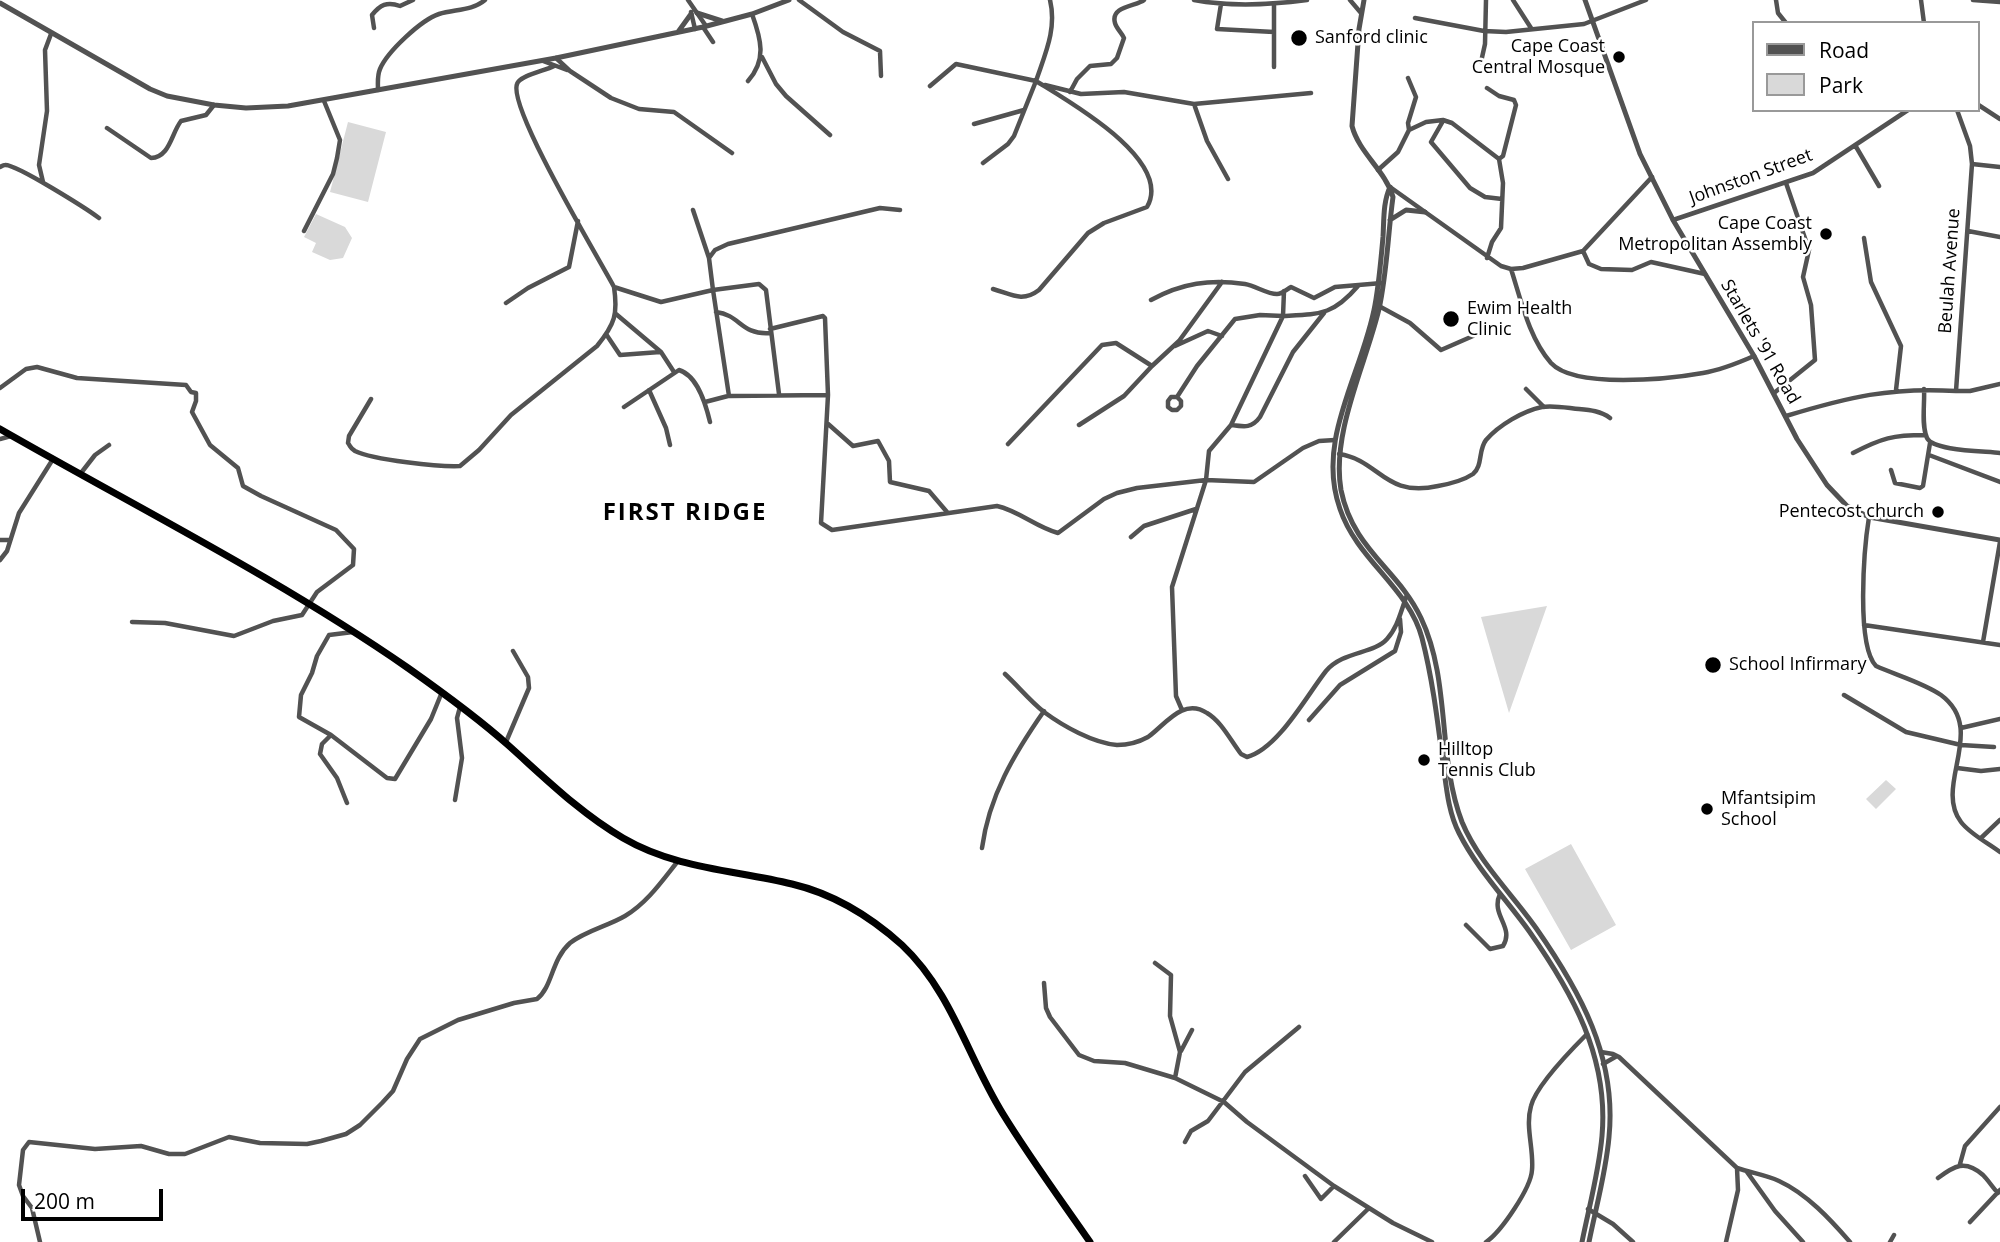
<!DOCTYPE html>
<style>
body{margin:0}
#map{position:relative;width:2000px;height:1242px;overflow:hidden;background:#fff;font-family:"Open Sans",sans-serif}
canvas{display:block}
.legend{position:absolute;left:1752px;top:21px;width:228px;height:91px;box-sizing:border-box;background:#fff;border:2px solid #999;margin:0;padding:9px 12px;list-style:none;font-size:21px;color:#000}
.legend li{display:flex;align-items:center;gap:14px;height:35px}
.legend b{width:35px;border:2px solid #999}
.scale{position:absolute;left:21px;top:1189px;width:142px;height:32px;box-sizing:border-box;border:4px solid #000;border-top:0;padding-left:9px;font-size:21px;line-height:24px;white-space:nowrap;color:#000;-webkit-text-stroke:5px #fff;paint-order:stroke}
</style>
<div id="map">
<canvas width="2000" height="1242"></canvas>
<ul class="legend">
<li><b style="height:9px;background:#525252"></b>Road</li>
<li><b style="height:19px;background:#d9d9d9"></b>Park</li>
</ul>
<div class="scale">200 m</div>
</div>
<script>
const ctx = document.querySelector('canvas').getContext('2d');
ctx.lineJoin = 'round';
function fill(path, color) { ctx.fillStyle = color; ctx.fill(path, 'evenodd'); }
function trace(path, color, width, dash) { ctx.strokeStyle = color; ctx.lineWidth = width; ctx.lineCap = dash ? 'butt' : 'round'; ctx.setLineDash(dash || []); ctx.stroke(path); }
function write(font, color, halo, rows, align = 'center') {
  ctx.font = font + ' "Open Sans",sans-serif'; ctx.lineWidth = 5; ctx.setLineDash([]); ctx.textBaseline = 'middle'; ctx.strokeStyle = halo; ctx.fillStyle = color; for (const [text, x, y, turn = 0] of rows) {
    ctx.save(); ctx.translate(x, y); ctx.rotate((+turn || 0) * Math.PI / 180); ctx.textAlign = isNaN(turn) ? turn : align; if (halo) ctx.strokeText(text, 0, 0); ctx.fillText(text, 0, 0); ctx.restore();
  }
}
fill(new Path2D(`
 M348,122L386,132L368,202L330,192Z
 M316,214L345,227L352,238L343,258L330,260L312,252L316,243L304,237Z
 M1547,606L1509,713L1481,617Z
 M1886,780L1896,789L1876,809L1866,799Z
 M1571,844L1616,925L1571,950L1525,869Z`), '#d9d9d9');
trace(new Path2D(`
 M688,0L706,26
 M799,0L843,32L880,51L881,76
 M1194,0C1231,7 1269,5 1307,0
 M1350,0L1361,13
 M1513,0L1531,28
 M1776,0L1778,13L1786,23
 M1921,0L1924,23
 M1973,0L2000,2
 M1221,4L1217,29L1274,32
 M691,12L695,29
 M1415,18L1484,31L1506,32L1584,24L1646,0
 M703,27L713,42
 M374,28L372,15C380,5 387,1 400,6L413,0
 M762,57L776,84L786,96L830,135
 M556,58L570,71L611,98L639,109L674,112L732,153
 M543,61L567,70
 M1481,62L1485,44L1486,0
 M554,66C545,71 520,75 517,84C508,108 598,257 614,287L661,302L713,290L729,396L828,395L821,523L832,530L997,506C1019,511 1036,527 1058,533L1104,499L1117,493L1137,488L1206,480L1254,482L1303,448L1319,441L1335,440
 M1274,67V4
 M1408,78L1416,97L1408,123L1409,130
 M748,81C767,60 761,39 752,14
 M1045,85L1081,94L1124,92L1194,104L1311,93
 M930,86L956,64L1036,81C1045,54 1057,29 1050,0
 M378,90C378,83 377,76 380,69C387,52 421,20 439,14C454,9 472,11 485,0
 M1070,92L1077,79L1090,66L1111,64L1117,58L1124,38C1122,33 1116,28 1115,23C1110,6 1137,6 1144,0
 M1194,104L1207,141L1228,179
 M1977,104L2000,119
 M1957,110L1970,146L1972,164L1956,391H1970L2000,384
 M1443,121L1431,142L1470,188L1485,197L1502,199
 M974,124L1024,110
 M107,128L151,158C170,157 171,134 181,121L206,115L214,105
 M1855,145L1879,186
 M983,163L1008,144L1014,136L1036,81C1068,101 1174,160 1147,207L1104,223L1088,233L1039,290C1022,303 1011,294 993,289
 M1972,164L2000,167
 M0,167C2,166 3,165 5,165C16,164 87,209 99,218
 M1378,170L1398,152L1409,130L1426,122L1443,120L1452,123L1499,159
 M43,182L39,165L47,111L45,50L51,34
 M1390,187L1501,266L1511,269L1523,268L1583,251L1589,264L1601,269L1632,270L1651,262L1705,274
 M693,210L709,258L713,290L759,284L766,290L779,394
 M1673,220L1813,173L1908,110
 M304,231L333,174L337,158L340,140L324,101
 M1968,231L2000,237
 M1864,238L1871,282L1901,346L1896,390
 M1583,251L1652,177
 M709,258L715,250L728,244L880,208L900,210
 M1487,258L1492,242L1501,228L1503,183L1499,159L1503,156L1516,105L1514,100L1499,96L1487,88
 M1511,269C1521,300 1529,338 1551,363C1575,389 1669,379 1703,373C1721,370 1738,363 1754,356
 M1151,300C1182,283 1210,279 1245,284C1256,286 1267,294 1277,294C1282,294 1287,289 1291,287L1314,298L1335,287L1382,283
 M506,303L528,288L569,267L578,221
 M1377,305L1410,323L1441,350L1473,336
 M716,312C741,315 740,335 770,333
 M616,314L661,352L674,372
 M770,329L823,316L825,318L828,395
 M606,334L620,355L660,352
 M1175,346L1208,331L1222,336
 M0,388L26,369L37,367L77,378L186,385L191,392L196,393V401L192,412L210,445L238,468L243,486L261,496L336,530L354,549L353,565L317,592L302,615L273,621L234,636L165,623L132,622
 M1526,389L1544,407
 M1924,389C1925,403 1921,425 1927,438C1933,451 1985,451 2000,453
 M649,390L666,428L670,445
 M1774,393L1815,360L1811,305L1803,277L1809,250L1786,183
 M1177,397L1181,401V406L1177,410H1172L1168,407V401L1171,397H1177L1197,366L1235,319L1260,315L1283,316L1284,291
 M371,399L349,436L348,443C351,447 350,448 355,451C373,460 440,467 460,466L479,450L511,415L597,346C615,324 618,314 614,287
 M705,402L728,396
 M624,407L679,370C698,376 706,405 710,422
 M1786,416C1849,397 1890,387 1956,391
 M827,423L853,446L878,441L889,461L890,482L929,491L947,512
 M1079,425L1124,396L1152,366
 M1232,425C1245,427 1252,428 1260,417L1293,352L1324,313
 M0,439L11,436
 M1008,444L1102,345L1116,343L1152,366L1179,341L1222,282
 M1853,453C1882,438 1893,435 1925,435
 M1339,454C1380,460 1384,498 1438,486C1449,484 1464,480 1473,474C1483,466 1478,450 1486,440C1499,425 1523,411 1542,407C1553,405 1568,408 1579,409C1590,410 1601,411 1610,418
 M1929,455L2000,482
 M1891,470L1895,483L1920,488L1923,486L1930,443
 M81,473L95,455L109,445
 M1869,517C1864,548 1856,645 1876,666C1896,675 1924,683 1941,695C1988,730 1933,785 1961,822C1970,834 1988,843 2000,852
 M1131,537L1144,526L1196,509
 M0,540H9
 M0,560L7,551L19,513L53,459
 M1864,625L2000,645
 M353,632L329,635L317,656L312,673L301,695L299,717L331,735L387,778L395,779L431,719L442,692
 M1983,642L2000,542
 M1005,674C1018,686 1030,701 1044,712C1063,726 1093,743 1117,745C1127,745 1139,742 1148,737C1165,725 1183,697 1207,713C1221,721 1231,741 1241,754L1247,757C1278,749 1307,695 1326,671C1343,651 1374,654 1387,639C1398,627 1401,610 1407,595
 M1844,695L1906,732L1961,745L1994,747
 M1182,710L1176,696L1172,587L1206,480L1209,451L1231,425L1283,316C1321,314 1333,315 1358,286
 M1309,720L1340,685L1395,651L1401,632L1400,619
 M1961,728L2000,719
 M331,735L322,744L320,754L337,778L347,803
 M506,742L529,688L528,677L513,651
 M1957,768L1981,771L2000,769
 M455,800L462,758L457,718L460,707
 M1981,838L2000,820
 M982,848C989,796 1014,754 1044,711
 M1466,925L1490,949L1503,946C1515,927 1490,915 1500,894
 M1155,963L1171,975L1170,1016L1180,1052L1175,1078
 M1044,983L1046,1008L1050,1017L1079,1055L1094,1061L1125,1063L1175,1078L1224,1102L1247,1122L1334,1186L1393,1223L1432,1242
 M1181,1051L1192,1030
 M1601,1052L1613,1054L1619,1057L1737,1168L1738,1190L1726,1242
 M1603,1064L1617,1056
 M1185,1142L1191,1131L1208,1121L1245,1072L1299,1027
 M1960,1164L1965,1146L2000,1107
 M1737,1168C1752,1173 1766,1175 1779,1181C1807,1194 1830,1219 1850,1242
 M1747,1172L1775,1211L1803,1242
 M1305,1176L1321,1199L1334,1186
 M1938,1178C1954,1166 1965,1159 1983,1175C1989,1181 1992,1187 1998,1193
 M1588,1209L1613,1224L1633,1242
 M1970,1222L2000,1190
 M40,1242L32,1208L23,1196L19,1185L23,1150L29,1142L95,1149L141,1146L169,1154H185L229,1137L260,1143L307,1144L321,1141L346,1134L360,1125L382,1103L393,1091L407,1059L420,1039L458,1020L514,1003L537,999C553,986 551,960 570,943C585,931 608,926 625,916C647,903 662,881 678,861
 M1334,1242L1369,1208
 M1486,1242C1501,1232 1531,1188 1532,1170C1534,1149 1525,1127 1531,1106C1536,1086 1572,1049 1587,1034
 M1890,1242L1894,1235`), '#525252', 4.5);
trace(new Path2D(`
 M1364,0L1359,29L1352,126C1359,153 1385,170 1393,197C1388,233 1387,273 1379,309C1366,364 1331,433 1341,490C1353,550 1398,569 1421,618C1451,681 1437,757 1462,822C1478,861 1512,894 1536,928C1580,991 1617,1057 1609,1137C1606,1172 1596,1207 1589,1242
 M1585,0L1640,154L1673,220L1754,356L1797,439L1827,485L1847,506L1869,517L2000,540
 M0,3L150,89L167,96L214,105L246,108L288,106L556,58L703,27L752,14L789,0
 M697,13L722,21
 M678,32L691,14
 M1390,187C1383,202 1384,220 1383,237C1381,260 1379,283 1375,305C1363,373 1315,439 1340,509C1357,560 1409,588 1422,638C1432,677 1437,716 1442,756C1446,781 1447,810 1459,833C1477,869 1506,899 1529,931C1572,992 1609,1057 1602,1136C1599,1171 1589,1207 1582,1242
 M1390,220L1406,210L1425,212`), '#525252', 5);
trace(new Path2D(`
 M0,429C136,507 278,578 408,668C442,692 477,717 508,745C545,778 580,813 623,838C676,869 735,870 792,884C834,894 871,917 902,945C952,992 968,1058 1003,1114C1030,1158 1061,1200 1090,1242`), '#000', 7);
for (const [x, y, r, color] of [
 [1299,38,9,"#000"],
 [1619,57,7,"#000"],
 [1826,234,7,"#000"],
 [1451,319,9,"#000"],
 [1938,512,7,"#000"],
 [1713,665,9,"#000"],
 [1424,760,7,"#000"],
 [1707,809,7,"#000"]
]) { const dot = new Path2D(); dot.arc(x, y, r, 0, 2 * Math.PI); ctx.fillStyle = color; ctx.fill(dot); trace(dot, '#fff', 2.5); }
write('18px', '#000', '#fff', [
 ["Sanford clinic",1315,38],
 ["Cape Coast",1605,47,"right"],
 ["Central Mosque",1605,68,"right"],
 ["Cape Coast",1812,224,"right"],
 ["Metropolitan Assembly",1812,245,"right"],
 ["Ewim Health",1467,309],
 ["Clinic",1467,330],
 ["Pentecost church",1924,512,"right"],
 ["School Infirmary",1729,665],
 ["Hilltop",1438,750],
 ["Tennis Club",1438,771],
 ["Mfantsipim",1721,799],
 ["School",1721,820]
], 'left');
write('18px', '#000', '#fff', [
 ["Johnston Street",1751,177,-20],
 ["Beulah Avenue",1950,271,-86],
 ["Starlets '91 Road",1760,342,60]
]);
ctx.letterSpacing = '2px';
write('bold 24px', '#000', '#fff', [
 ["FIRST RIDGE",685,513]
]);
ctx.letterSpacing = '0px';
</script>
